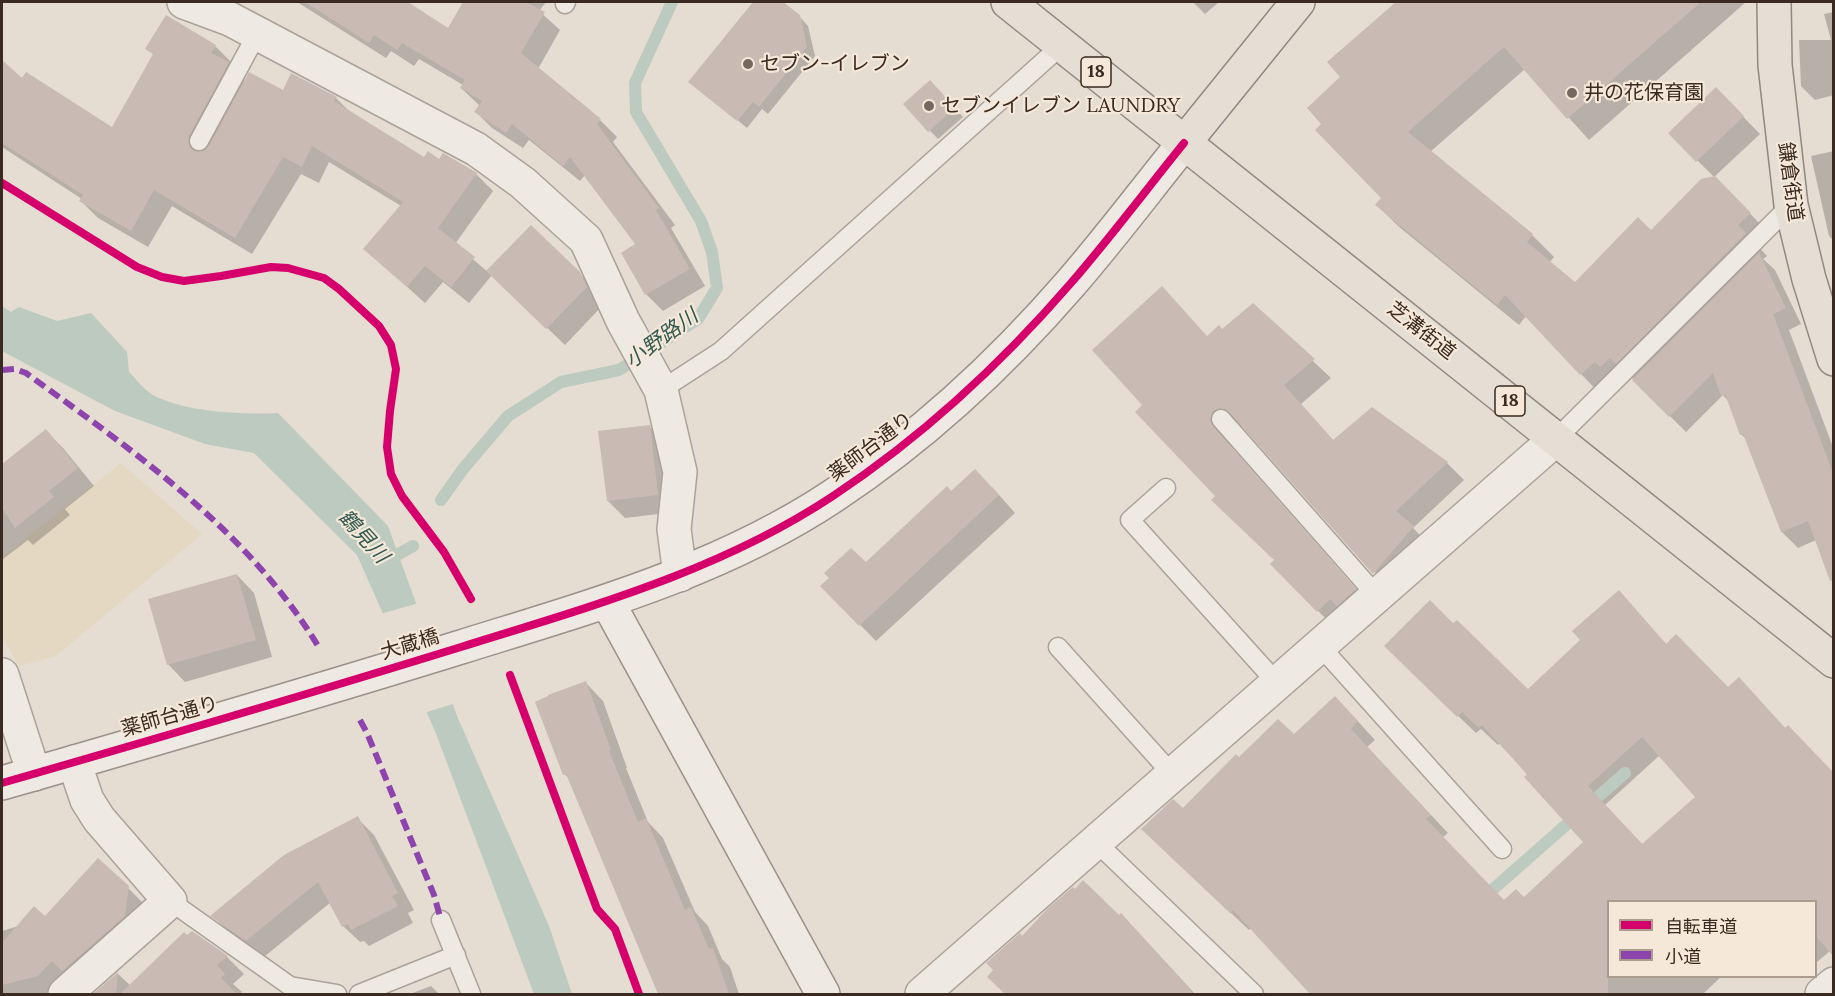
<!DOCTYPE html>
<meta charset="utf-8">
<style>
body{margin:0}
#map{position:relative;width:1835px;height:996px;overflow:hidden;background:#e5dcd2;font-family:Lora,"Noto Sans JP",serif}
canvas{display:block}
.frame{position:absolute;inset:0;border:3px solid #3a2a21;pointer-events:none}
.legend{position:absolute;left:1607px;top:900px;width:210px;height:78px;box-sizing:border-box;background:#f5e8d9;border:2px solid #aa9c8f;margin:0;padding:8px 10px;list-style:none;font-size:18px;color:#3a2a21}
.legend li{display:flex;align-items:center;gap:12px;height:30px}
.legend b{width:30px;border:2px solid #aa9c8f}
</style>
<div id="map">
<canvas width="1835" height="996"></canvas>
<div class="frame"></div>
<ul class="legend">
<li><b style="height:8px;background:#d6006c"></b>自転車道</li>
<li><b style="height:8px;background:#8e44ad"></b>小道</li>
</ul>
</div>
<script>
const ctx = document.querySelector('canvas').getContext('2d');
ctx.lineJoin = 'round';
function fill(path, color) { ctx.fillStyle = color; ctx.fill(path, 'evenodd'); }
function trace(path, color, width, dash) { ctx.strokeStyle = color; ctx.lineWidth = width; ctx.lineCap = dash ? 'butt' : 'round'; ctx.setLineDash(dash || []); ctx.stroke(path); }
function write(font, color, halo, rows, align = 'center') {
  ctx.font = font + ' Lora,"Noto Sans JP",serif'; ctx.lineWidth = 4.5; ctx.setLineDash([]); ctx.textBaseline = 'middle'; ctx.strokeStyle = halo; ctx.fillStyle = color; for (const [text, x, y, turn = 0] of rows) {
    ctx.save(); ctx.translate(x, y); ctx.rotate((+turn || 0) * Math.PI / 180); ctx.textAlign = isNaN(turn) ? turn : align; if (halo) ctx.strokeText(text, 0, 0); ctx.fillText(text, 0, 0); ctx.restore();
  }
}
fill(new Path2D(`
 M121,463L202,534L56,656L19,666L2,637V557Z`), '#e4d8c3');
fill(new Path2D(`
 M2,306L11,312L19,307L57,321L91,313L127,352L129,372C136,379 144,390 153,395C184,412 243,415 278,413L388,526L457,716L549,926L572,994H534L435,731L357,555L254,453L205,444L115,411L2,351Z`), '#bccabf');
fill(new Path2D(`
 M419,603L456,703L424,713L380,614Z`), '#e5dcd2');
fill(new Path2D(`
 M297,2H405L448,30L465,2H546L539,11L560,30L538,69L600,120L617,137L613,142L675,225L671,228L705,286L663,311L646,294L637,245L585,175L580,181L529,140L523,148L492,128L476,112L480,106L461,88L463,85L419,59L414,66L391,51L386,58Z
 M755,2H781L799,16L808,26L815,56L768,114L762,109L747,128L690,81Z
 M1193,2H1219L1205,14Z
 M1398,2H1568L1573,6L1579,2H1746L1589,140L1525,69L1430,152L1532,235L1554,257L1549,263L1575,284L1651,232L1714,177L1670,133L1716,89L1760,134L1714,177L1771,235L1759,247L1767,256L1763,259L1775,270L1801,324L1789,330L1834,450V571L1825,563L1816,540L1798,548L1782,532L1747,440L1741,434L1729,402L1723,395L1686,432L1632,378L1623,387L1618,382L1602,396L1526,316L1519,325L1398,226L1377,205L1383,197L1323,124L1342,77L1329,62Z
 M1834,12V95L1815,100L1801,86L1799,40H1831L1824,14Z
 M215,46L232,63L230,66L246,81L283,92L336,98L351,113L425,159L439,161L476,174L493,191L455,244L488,272L579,273L597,291L603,305L565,345L492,275L469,303L443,282L425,303L365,249L401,206L329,162L319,183L301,174L252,254L172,206L148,247L98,218L81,201L82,199L2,147V62L23,80L113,129L154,55L147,49Z
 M939,90L963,117L938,139L905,105Z
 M1834,151V241L1829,236L1811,156Z
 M1253,305L1331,378L1301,404L1334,441L1447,463L1464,480L1413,528L1430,545L1391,590L1245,427L1238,425L1230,428L1227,439L1230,446L1372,607L1335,628L1272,564L1276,561L1137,412L1208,337L1222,331Z
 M649,426L667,444L675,512L625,518L608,501Z
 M46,431L63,448L94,486L65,509L70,515L33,545L28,540L3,559L2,466Z
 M992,487L1015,513L876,641L822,586L866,564L952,493Z
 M237,575L254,593L272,657L185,682L168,664Z
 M1619,592L1667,645L1729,688L1739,679L1786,729L1806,745L1834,774V952L1831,950L1817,962L1816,902H1608V976H1722L1703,994H1312L1251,928L1249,930L1161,847L1183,810L1239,759L1294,736L1353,716L1375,740L1367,747L1448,833L1443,837L1505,902L1524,899L1585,842L1500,743L1498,745L1481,729L1476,733L1404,664L1453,625L1528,691L1582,640ZM1660,755L1697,797L1643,845L1605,805Z
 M586,683L603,701L627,768H626L648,822L663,838L695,912L708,926L722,959L730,967L739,994H665L570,779L564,774Z
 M357,818L374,835L414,910L408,913L413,923L369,946L364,941L360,942L343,926L331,902L264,957L229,932L213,916Z
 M128,888L144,904L67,988L43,994H2V931L45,918Z
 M1119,917L1138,932L1195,994H1005L989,977L1022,938Z
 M192,932L227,957L244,974L233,984L242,992L239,994H99L97,993L118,974L131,986Z
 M431,986L439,994H410Z`), '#0003');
trace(new Path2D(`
 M441,500L463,469L508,416L561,382L619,370L698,319L717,288L712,252L701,221L636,112L635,83L672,2
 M388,560L413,546
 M1482,899L1625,773`), '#bccabf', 12);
fill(new Path2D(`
 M305,2H408L448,28L463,2H526L545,12L521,53L601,119L597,124L659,208L656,210L690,269L645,295L621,253L635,244L570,157L563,166L512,124L506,133L474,112L482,101L460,88L465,80L402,43L397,50L374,35L369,43Z
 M753,2H783L800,15L807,47L759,107L753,102L737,121L688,82Z
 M1396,2H1701L1567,119L1504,47L1408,132L1533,234L1527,242L1575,282L1638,217L1651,230L1701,179L1715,176L1751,213L1738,225L1746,233L1616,364L1610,358L1600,367L1595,362L1580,375L1505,295L1497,305L1375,205L1381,198L1315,130L1321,124L1307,108L1340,77L1327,62Z
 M166,15L216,45L211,53L229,62L189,136V146L194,151H204L209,146L249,72L283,90L291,73L337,97L334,101L424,157L428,151L439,159L443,153L477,173L438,228L475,257L451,287L425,266L407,287L363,249L403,202L312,146L302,167L283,157L235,238L154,190L131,231L79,201L83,195L2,143V60L22,78L26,72L112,127L153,54L145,49Z
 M930,80L955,108L928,132L903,104Z
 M1716,87L1744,116L1696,162L1668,133Z
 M531,225L580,272L587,287L546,329L486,271Z
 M1759,253L1786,308L1773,314L1833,473V580L1830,581L1808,521L1781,532L1743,434L1740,435L1725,394L1721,396L1713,373L1669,417L1632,380Z
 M1162,286L1207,336L1219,325L1222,329L1253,303L1315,359L1284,385L1333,440L1372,407L1448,462L1396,511L1414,526L1373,574L1229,412L1219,408L1213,411L1210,421L1213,426L1356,589L1337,606L1330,599L1317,612L1270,564L1274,560L1211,500L1215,496L1135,412L1142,405L1092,350Z
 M650,425L658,495L607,501L598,431Z
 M46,429L78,468L49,491L54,497L15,528L2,508V464Z
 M975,469L999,495L859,626L820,586L829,578L824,573L851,548L866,562L947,486L951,491Z
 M237,574L256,640L167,665L148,599Z
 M1619,590L1666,644L1676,634L1728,687L1739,677L1785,728L1788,725L1833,772V956L1815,935V902H1608V994H1310L1233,910L1230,913L1141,829L1173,799L1183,808L1236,754L1239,757L1278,719L1294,734L1335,696L1358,721L1351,729L1431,815L1426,819L1504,900L1516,889L1524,897L1583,842L1524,777L1527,774L1482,725L1479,728L1462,712L1457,717L1384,646L1430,600L1453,623L1457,620L1528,689L1580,640L1572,631ZM1642,737L1695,797L1642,844L1588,786Z
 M586,681L611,750L609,751L638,822L646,818L685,910L691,907L709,949L713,948L729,994H658L566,774L563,775L535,702L548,696V695Z
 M358,816L398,893L392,896L398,906L351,930L348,924L342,927L318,882L246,941L210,916L284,855Z
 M98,858L129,886L125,916L62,971L52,961L38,976L2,985V943L34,906L45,916Z
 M1083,880L1119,915L1121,913L1194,994H1005L987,977L993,970L986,963L1020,933L1022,936L1048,908L1073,887L1075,889Z
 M192,931L228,956L217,965L225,974L221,978L237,994H120L184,932L187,935Z
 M118,972L116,994H93Z`), '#c9bab3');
const lane = new Path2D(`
 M565,4L566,2
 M199,141L257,34
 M661,390L721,351L1062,45
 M1221,419L1377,596
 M1557,438L1791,205
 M1166,488L1130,520L1277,683
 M1320,646L1502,849
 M1058,647L1173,775
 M1096,842L1254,994
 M170,901L290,986L337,994
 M441,920L471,994
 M359,994L456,955`);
const street = new Path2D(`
 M184,2L230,19L476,149L523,183L586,240L623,321L661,390L680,472L674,529L680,575
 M2,675L34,774
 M65,994L170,901L99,819L87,800L74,762
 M922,994L1557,438
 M1822,994L1834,984`);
const secondary = new Path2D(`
 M607,601L823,994
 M2,783C155,739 309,694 461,647C589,607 720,571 833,496C922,437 1001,364 1071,283C1110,238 1146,190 1184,143`);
const primary = new Path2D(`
 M1008,2L1834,661
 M1774,2L1775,65L1791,205L1809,279L1834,359
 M1184,143L1298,2`);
trace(lane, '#aba29a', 21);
trace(street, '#aba29a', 36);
trace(secondary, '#9b918a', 36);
trace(primary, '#918881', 36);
trace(lane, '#eee9e3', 18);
trace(street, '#eee9e3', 33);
trace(secondary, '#eee9e3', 33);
trace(primary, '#e5ded5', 33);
trace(new Path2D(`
 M2,370L15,369L26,373C133,451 248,530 318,646
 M360,720L367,733L434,895L441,920`), '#8e44ad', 6, [12, 6]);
trace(new Path2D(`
 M2,183L137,267L162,277L184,281L221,276L271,267L288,268L324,278L339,289L379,326L391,345L396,369L390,411L387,447L391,474L402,496L444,552L471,599
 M510,675L597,909L615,929L639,994
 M2,783C155,739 309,694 461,647C589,607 720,571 833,496C922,437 1001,364 1071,283C1110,238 1146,190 1184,143`), '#d6006c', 8);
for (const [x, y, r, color] of [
 [748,64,6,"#76685f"],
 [1572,93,6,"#76685f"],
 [929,106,6,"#76685f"]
]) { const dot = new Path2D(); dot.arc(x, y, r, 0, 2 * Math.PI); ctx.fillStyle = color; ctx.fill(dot); trace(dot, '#f5e8d9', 2); }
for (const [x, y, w] of [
 [1096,72,30],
 [1510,401,30]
]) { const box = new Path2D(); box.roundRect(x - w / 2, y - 15, w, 30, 4.5); ctx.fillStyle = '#f5e8d9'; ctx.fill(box); trace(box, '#3a2a21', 1.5); }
write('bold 18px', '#3a2a21', null, [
 ["18",1096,72],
 ["18",1510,401]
]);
write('20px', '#3a2a21', '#f5e8d9', [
 ["セブン-イレブン",760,64],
 ["井の花保育園",1584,93],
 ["セブンイレブン LAUNDRY",941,106]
], 'left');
write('20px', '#3a2a21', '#f5e8d9', [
 ["鎌倉街道",1790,182,82],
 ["芝溝街道",1421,331,38],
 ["薬師台通り",871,447,-37],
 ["大蔵橋",410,645,-17],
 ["薬師台通り",170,717,-16]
]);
write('italic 21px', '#325950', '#f5e8d9', [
 ["小野路川",662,339,-36],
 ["鶴見川",363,537,48]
]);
</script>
